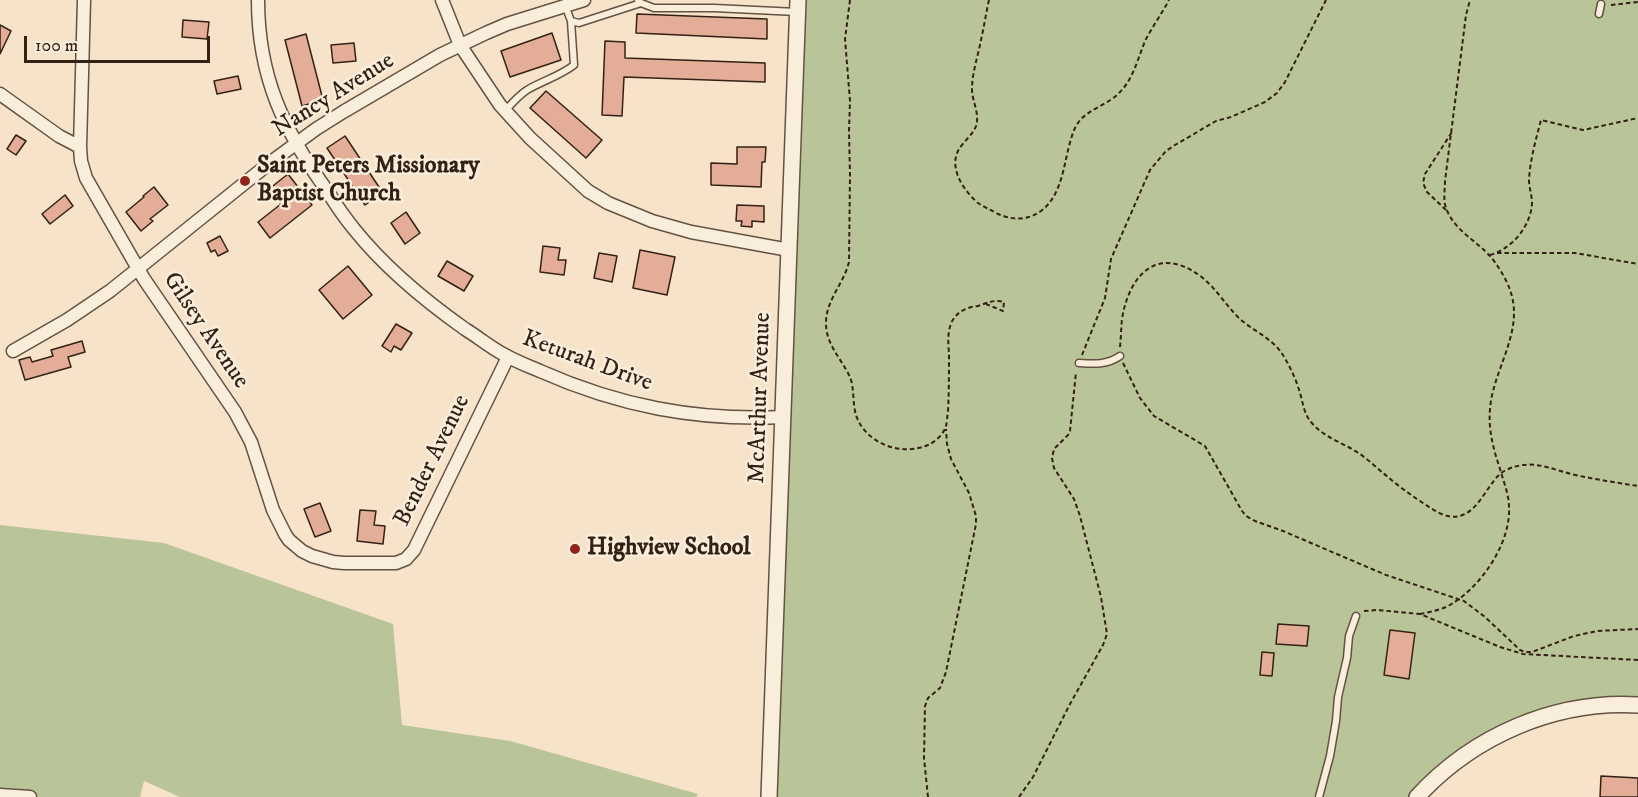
<!DOCTYPE html>
<style>
body{margin:0}
#map{position:relative;width:1638px;height:797px;overflow:hidden;background:#f6e3c9;font-family:"IM FELL DW Pica",serif}
canvas{display:block}
.scale{position:absolute;left:24px;top:36px;width:186px;height:27px;box-sizing:border-box;border:3px solid #332115;border-top:0;padding-left:8px;font-size:18px;line-height:21px;white-space:nowrap;color:#332115;-webkit-text-stroke:4px #f9eddc;paint-order:stroke}
</style>
<div id="map">
<canvas width="1638" height="797"></canvas>
<div class="scale">100 m</div>
</div>
<script>
const ctx = document.querySelector('canvas').getContext('2d');
ctx.lineJoin = 'round';
function fill(path, color) { ctx.fillStyle = color; ctx.fill(path, 'evenodd'); }
function trace(path, color, width, dash) { ctx.strokeStyle = color; ctx.lineWidth = width; ctx.lineCap = dash ? 'butt' : 'round'; ctx.setLineDash(dash || []); ctx.stroke(path); }
function write(font, color, halo, rows, align = 'center') {
  ctx.font = font + ' "IM FELL DW Pica",serif'; ctx.lineWidth = 5; ctx.setLineDash([]); ctx.textBaseline = 'middle'; ctx.strokeStyle = halo; ctx.fillStyle = color; for (const [text, x, y, turn = 0] of rows) {
    ctx.save(); ctx.translate(x, y); ctx.rotate((+turn || 0) * Math.PI / 180); ctx.textAlign = isNaN(turn) ? turn : align; if (halo) ctx.strokeText(text, 0, 0); ctx.fillText(text, 0, 0); ctx.restore();
  }
}
fill(new Path2D(`
 M798,0H1638V705L1525,723L1417,797H769Z
 M0,525L164,543L393,624L402,725L510,741L698,794L696,797H180L144,781L140,797H0Z`), '#bac499');
const building = new Path2D(`
 M637,14L767,19V39L636,33Z
 M183,20L209,22L207,39L182,37Z
 M0,25L11,31L0,54Z
 M552,33L561,60L510,77L501,51Z
 M306,34L323,100L302,106L285,40Z
 M605,41L625,42V58L765,63V82L624,77L622,116L602,115Z
 M354,43L356,61L333,63L331,45Z
 M238,76L241,89L217,94L214,81Z
 M546,91L602,140L586,158L530,108Z
 M16,135L26,141L16,155L7,149Z
 M345,136L383,193L365,205L327,148Z
 M737,147H766L765,162H762L761,187L711,185V163L737,164Z
 M288,174L312,205L270,238L258,222L281,204L269,189Z
 M154,187L168,205L150,219L153,221L141,231L126,212L144,197L143,196Z
 M65,195L73,206L50,224L42,214Z
 M737,205L764,206V222L752,221V227L741,226L742,221H736Z
 M406,212L420,233L405,244L391,223Z
 M220,236L228,251L218,256L215,250L211,252L207,243Z
 M543,246L560,248L558,260H566L564,275L540,272Z
 M640,250L675,257L667,295L633,288Z
 M599,253L617,256L612,282L594,278Z
 M447,261L473,276L464,291L438,276Z
 M348,266L372,295L343,319L319,290Z
 M396,324L412,333L401,350L394,346L391,352L382,346Z
 M82,341L85,352L68,357L71,367L25,380L19,360L30,357L32,362L53,356L51,350Z
 M320,503L331,531L315,537L304,509Z
 M360,510L376,511L374,525L385,526L383,544L357,541Z
 M1278,624L1309,626L1307,646L1276,644Z
 M1390,630L1415,633L1409,679L1384,675Z
 M1262,652L1274,653L1272,676L1260,675Z
 M1601,776L1638,778V797H1600Z`);
fill(building, '#e3ad97');
trace(building, '#332115', 1.5);
const service = new Path2D(`
 M638,0L641,3L654,8H714L797,12
 M565,5L571,21L579,23L641,3
 M1599,14L1601,4
 M505,111C512,103 518,96 527,90C542,81 560,76 574,65L571,21
 M1079,363C1094,364 1107,365 1120,356
 M1319,797L1330,756L1336,721L1338,697L1347,658L1349,636L1356,616`);
const minor = new Path2D(`
 M84,0L80,147L81,161L86,178L144,279L235,412L251,442L273,510L285,534L289,540L302,551L312,556L333,562L344,563H396L406,559L414,550L508,357
 M258,0C258,77 284,131 328,192C336,205 345,218 354,229C386,269 424,300 465,329C478,337 490,347 503,354C515,361 528,366 540,371C619,406 696,421 783,417
 M442,0L460,45L500,105L530,138L588,191L608,203L652,221L691,232L789,250
 M0,94L59,136L80,147
 M13,351L67,320L110,291L271,162L316,129L343,112L440,55L486,33L507,24L584,0
 M0,795L30,797`);
const tertiary = new Path2D(`
 M769,797L798,0
 M1417,797C1473,736 1555,700 1638,705`);
trace(service, '#645242', 9);
trace(minor, '#645242', 15);
trace(tertiary, '#645242', 18);
trace(new Path2D(`
 M850,0L845,39L850,101L849,131L850,175L849,262C844,283 827,299 826,321C825,343 840,357 849,375C855,387 852,402 856,415C865,443 901,457 928,445C935,442 944,434 946,426C947,422 947,417 948,412C949,392 949,373 949,353C948,342 947,328 954,318C960,310 969,307 978,306C987,303 995,299 1004,302L1003,311L986,304
 M989,0C986,13 984,27 981,40C978,56 972,73 972,89C972,100 978,110 977,121C977,132 963,141 958,151C949,169 964,191 978,203C984,207 991,210 998,214C1012,220 1027,221 1041,211C1066,192 1063,155 1075,128C1084,109 1106,107 1120,92C1134,78 1138,57 1146,39C1153,26 1162,13 1169,0
 M1611,5L1638,2
 M1446,210L1427,192L1423,183L1425,174L1452,132
 M1497,253H1575L1638,264
 M1490,255C1512,249 1531,226 1532,203C1532,195 1529,188 1529,180C1530,160 1536,139 1541,120L1583,130L1638,118
 M1120,347C1121,338 1121,328 1122,319C1129,276 1156,245 1199,275C1214,286 1223,301 1236,315C1249,329 1269,336 1281,352C1289,364 1296,379 1300,393C1303,403 1304,414 1311,422C1324,438 1344,443 1360,454C1370,461 1379,470 1388,477C1397,485 1407,492 1417,499C1426,505 1434,511 1444,515C1478,526 1486,479 1506,470C1534,457 1553,471 1580,476C1599,480 1619,483 1638,486
 M1082,355L1105,298L1111,259L1150,170L1166,151L1175,145L1216,121L1231,117L1265,102L1277,93L1285,82L1326,0
 M1123,363L1140,398L1154,416L1205,446L1242,511L1246,516L1255,521L1283,531L1386,575L1464,601L1485,617L1520,650L1525,652H1532L1574,636L1597,631L1638,629
 M1364,611L1377,610L1420,614L1500,647L1523,654L1638,660
 M1420,614C1430,612 1441,610 1450,605C1481,587 1511,543 1509,507C1509,495 1504,483 1501,472C1494,451 1488,431 1490,409C1493,369 1525,331 1510,290C1506,278 1497,264 1489,255C1474,239 1454,230 1446,208C1443,200 1445,190 1445,181L1466,15L1470,0
 M928,797L924,758L925,706L928,698L940,688L946,672L976,524V516L969,493L951,459L947,444L946,429
 M1019,797L1033,777L1070,704L1103,645L1107,634L1101,597L1080,516L1074,499L1054,468L1052,458L1054,449L1068,435L1070,431L1076,372`), '#332115', 2, [4.5, 3]);
trace(service, '#f9eddc', 6);
trace(minor, '#f9eddc', 12);
trace(tertiary, '#f9eddc', 15);
for (const [x, y, r, color] of [
 [245,181,6,"#8f2418"],
 [575,549,6,"#8f2418"]
]) { const dot = new Path2D(); dot.arc(x, y, r, 0, 2 * Math.PI); ctx.fillStyle = color; ctx.fill(dot); trace(dot, '#f9eddc', 2); }
write('24px', '#332115', '#f9eddc', [
 ["Nancy Avenue",334,96,-32],
 ["Gilsey Avenue",205,331,56],
 ["Keturah Drive",587,362,20],
 ["McArthur Avenue",761,398,-88],
 ["Bender Avenue",433,461,-64]
]);
write('bold 24px', '#332115', '#f9eddc', [
 ["Saint Peters Missionary",257,167],
 ["Baptist Church",257,195],
 ["Highview School",587,549]
], 'left');
</script>
